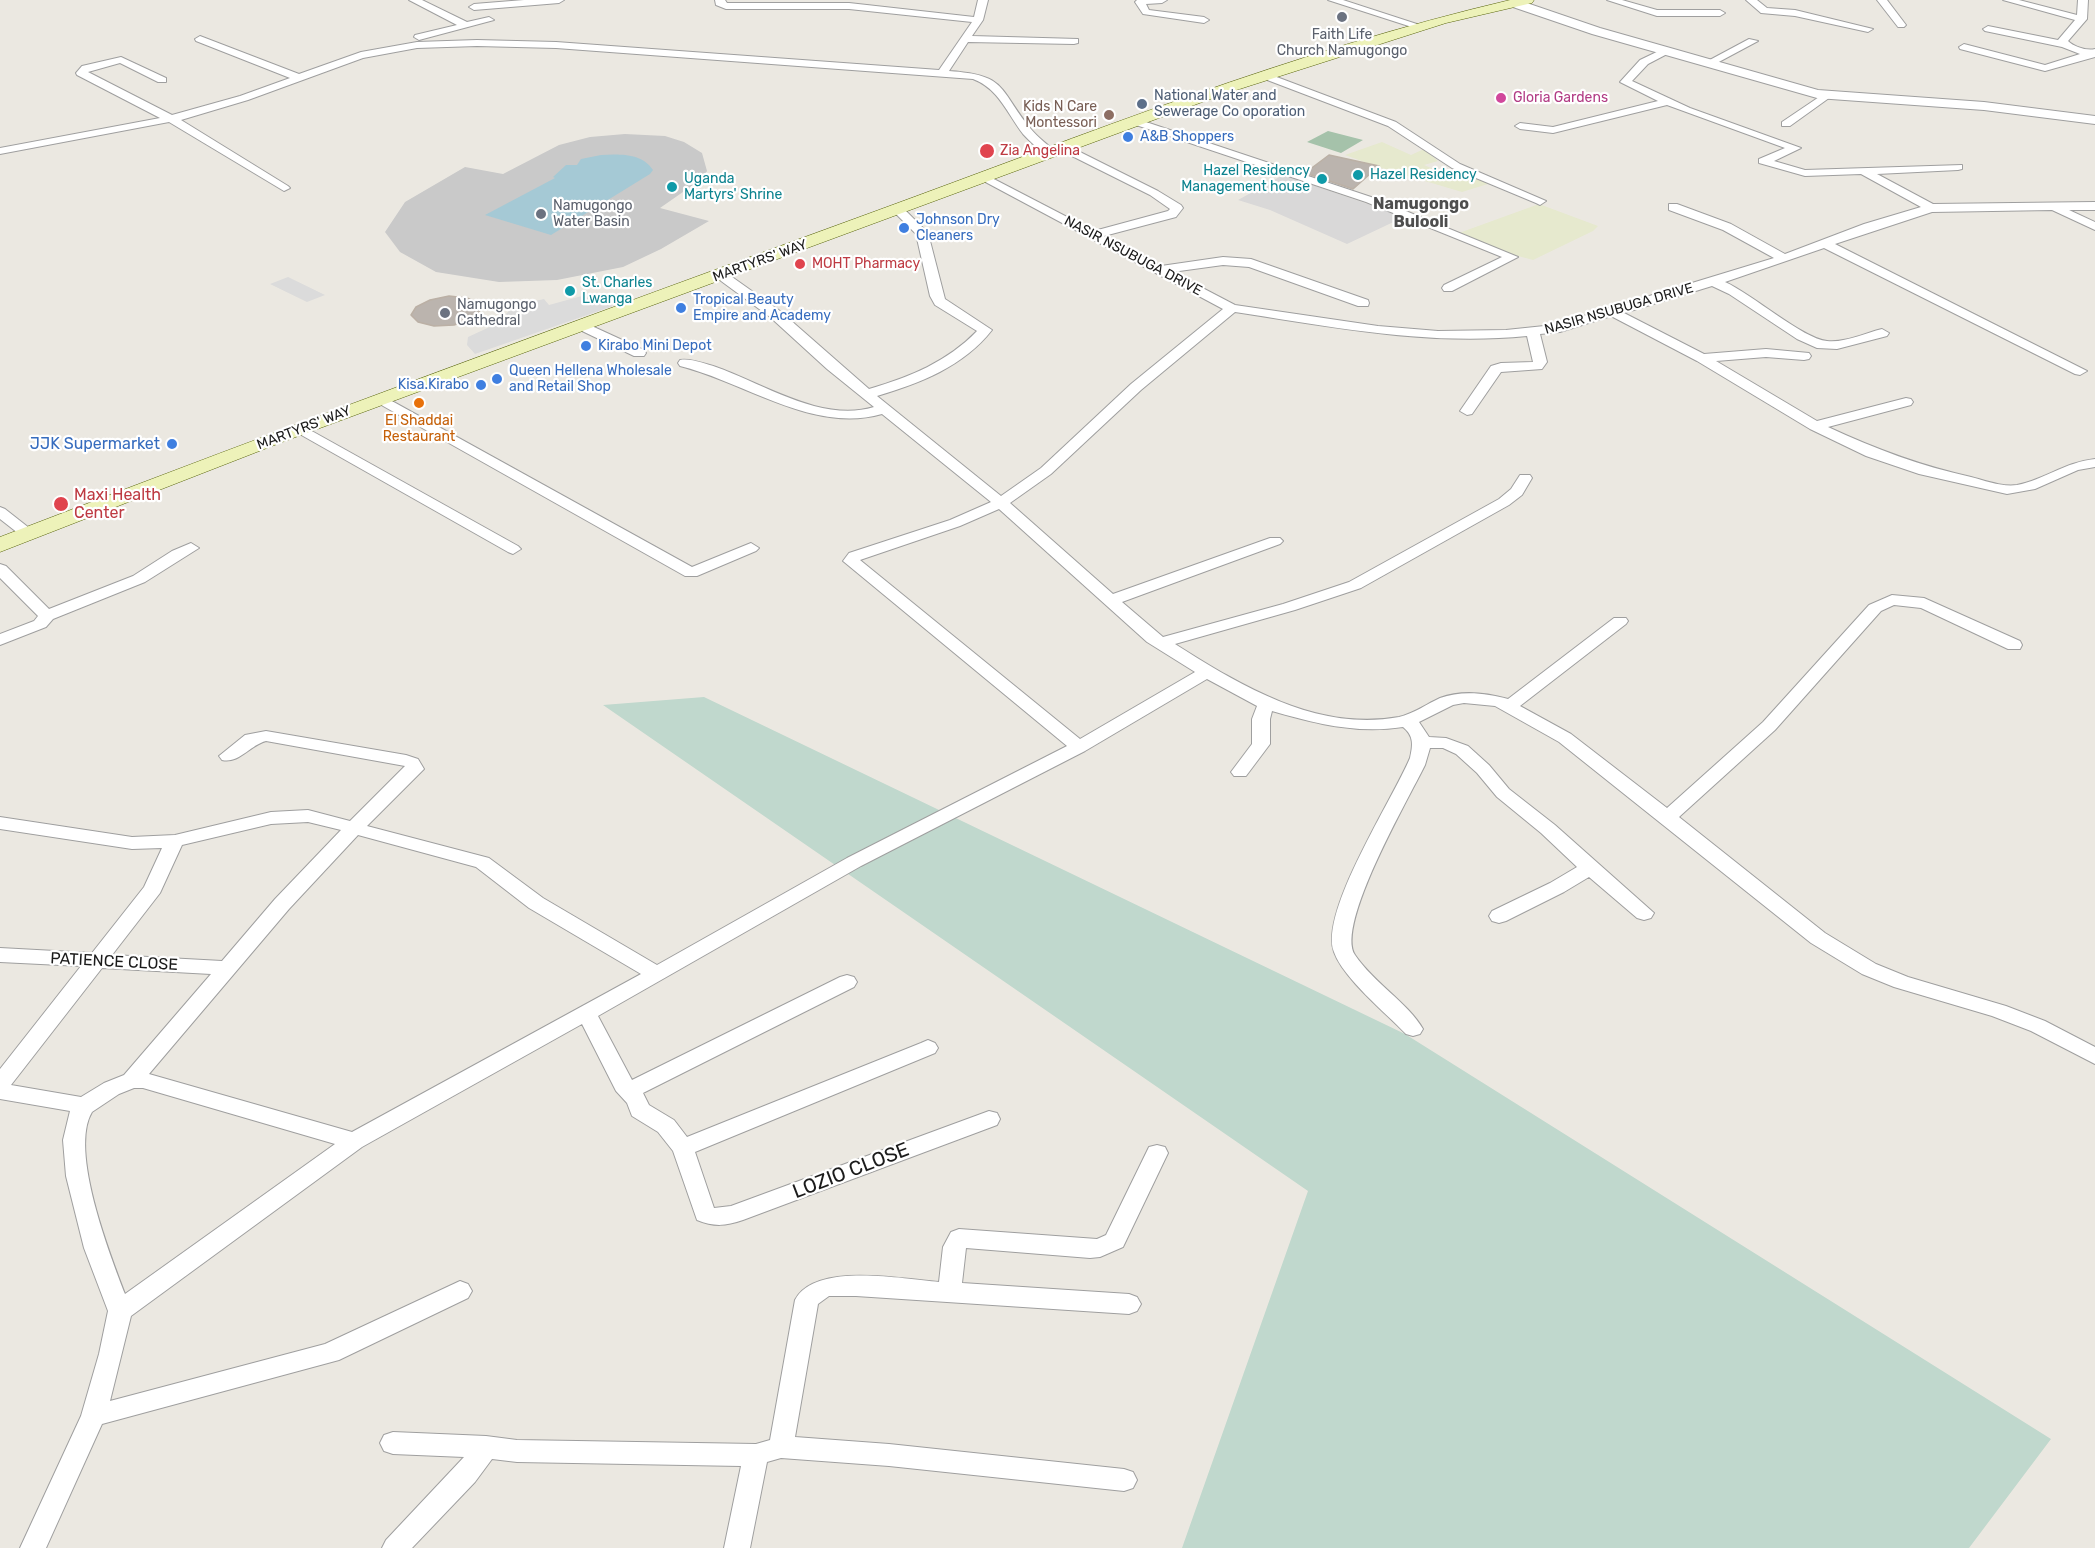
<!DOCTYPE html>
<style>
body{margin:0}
canvas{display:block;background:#ebe8e1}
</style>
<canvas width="2095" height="1548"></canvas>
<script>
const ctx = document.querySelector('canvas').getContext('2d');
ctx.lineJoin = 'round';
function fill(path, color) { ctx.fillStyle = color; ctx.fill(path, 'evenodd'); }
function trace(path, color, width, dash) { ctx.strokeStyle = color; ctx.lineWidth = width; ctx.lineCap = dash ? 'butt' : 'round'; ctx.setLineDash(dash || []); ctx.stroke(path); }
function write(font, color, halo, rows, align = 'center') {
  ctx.font = font + ' Rubik,sans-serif'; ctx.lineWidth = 4.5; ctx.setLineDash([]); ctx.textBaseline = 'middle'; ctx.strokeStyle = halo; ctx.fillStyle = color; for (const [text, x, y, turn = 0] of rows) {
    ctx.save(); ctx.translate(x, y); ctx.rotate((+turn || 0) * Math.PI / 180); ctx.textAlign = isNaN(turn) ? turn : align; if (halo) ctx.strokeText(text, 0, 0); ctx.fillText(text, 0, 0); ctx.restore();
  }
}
fill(new Path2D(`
 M1283,175L1400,215L1404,217L1347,244L1270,210L1238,200Z`), '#d9d8d8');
fill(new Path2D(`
 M625,134L665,136L684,142L702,153L707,171L703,178L660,208L709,221L661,249L623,267L557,280L499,282L436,272L400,252L385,232L405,202L465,167L503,174L559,145L590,137Z`), '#c9c9c9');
fill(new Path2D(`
 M1382,142L1411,155L1424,149L1438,161L1424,165L1443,173L1456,169L1491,183L1462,192L1381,168L1345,155Z
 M1539,204L1598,226L1593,231L1533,260L1507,253L1459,233Z`), '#e6e9ce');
fill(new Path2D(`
 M704,697L1405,1034L2051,1439L1969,1548H1182L1308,1191L603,705Z`), '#c0d8cd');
fill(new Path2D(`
 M1328,131L1363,140L1341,153L1307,142Z`), '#a5c2aa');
fill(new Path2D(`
 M288,277L325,295L307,302L270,284Z
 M589,294L613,306L475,354L467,345L468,337L494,325L508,312L509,307L544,299L549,305Z`), '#dbdbdb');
fill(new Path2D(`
 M601,155C619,154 642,153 653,170L650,174L551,235L485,215L555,178L553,177L566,165H577L581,159Z`), '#a5c9d5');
const building = new Path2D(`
 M1329,155L1379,166L1353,189L1305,173Z
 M449,296L467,298L479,303L480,311L471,319L454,325L434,326L418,322L411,315L416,307L430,300Z`);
fill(building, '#bbb4ae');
trace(building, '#bbb0a5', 1.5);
const minor = new Path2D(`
 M409,0H422L467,22L489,17L494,20L419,40L414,37L415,35L457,25Z
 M524,0H564L559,3L474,10L469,7L474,4Z
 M715,0H725L727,3H849L974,17L978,0H988L983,20L972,36L1078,39V43L1074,44L968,42L949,71C1007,75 998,88 1030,128C1038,138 1049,145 1057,154L1055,156H1047C1039,149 1030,142 1023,134C1007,113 999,89 973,79L556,48L477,46L417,48L363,58L248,100L181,120L288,186L290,188L284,191L169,122L0,154V148L160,118L77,75L76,73L82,66L121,57L166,78V82H158L120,63L88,72L172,115L240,96L290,78L196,41L195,39L200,36L299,74L361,52L417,42L477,40L556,42L939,70L972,22L849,9H726L716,5Z
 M1137,0H1167L1162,3L1146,4L1149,10L1204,17L1209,20L1204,23L1143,14L1135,2Z
 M1328,0H1343L1426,27L1418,29Z
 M1607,0H1622L1657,10H1720L1725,13L1720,16H1657Z
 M1746,0H1757L1767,8L1795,10L1873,29L1868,32L1795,16L1761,13Z
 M1877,0H1887L1906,25L1904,27H1898Z
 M2003,0H2019L2077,15L2078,0H2088L2087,19L2068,41C2074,47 2087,51 2095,49V57L2045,71L1960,49L1959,47L1964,44L2045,65L2080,54L2062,47L1985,31L1983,29L1988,26L2058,40L2075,20Z
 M1749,39L1758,41L1715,64L1706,62Z
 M1665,48L1670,51L1669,53L1648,64L1632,81L1690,108L1801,148L1774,161L1805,170L1962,165V169L1958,170L1877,174L1933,204L2095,202V210H2069L2095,222V230L2052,210L1932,212L1835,244L2087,371L2080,375L2075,374L1824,248L1725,282C1752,294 1803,339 1827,341C1845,343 1865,333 1882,329L1889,333L1887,336L1837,349L1817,348L1797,339L1729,294L1712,286L1624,313L1704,354L1766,349L1809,353L1811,356L1809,359L1804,360L1766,357L1716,361L1817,421L1906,398L1911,399L1913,402L1911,405L1828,427C1875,449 1921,466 1971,477C1986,481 2002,487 2017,485C2044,480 2065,462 2095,459V467L2078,470L2035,489L2007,494L1919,474L1866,456L1810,429L1697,361L1611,316L1560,332L1540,334L1547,362L1542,369L1501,372L1472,414L1467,415L1460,411L1491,366L1501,363L1533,362L1527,336C1429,346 1332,327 1235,312L1141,390L1051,474L1010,503L1113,594L1270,538H1280L1283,541L1280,544L1122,602L1163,637L1283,604L1349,582L1499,499L1511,489L1520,475H1530L1532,478L1522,495L1509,505L1361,588L1295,610L1175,644C1241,686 1317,732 1399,717C1413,714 1427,704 1440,698C1461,690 1487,693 1508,699L1614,618H1626L1628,621L1626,624L1520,706L1571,734L1667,808L1763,722L1869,605L1892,595L1924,598L2020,641L2022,645L2020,649H2008L1921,608L1894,605L1881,611L1775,730L1679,817L1825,933L1876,964L1908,977L2006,1006L2045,1021L2095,1047V1064L2031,1031L1992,1016L1894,987L1862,974L1811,943L1559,742L1495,706L1464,703L1453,705L1419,722L1429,737L1446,738L1468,746L1489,765L1509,789L1555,825L1654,913L1651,918L1644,920L1637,918L1589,877L1564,892L1506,921L1499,923L1492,921L1489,916L1492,911L1550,883L1577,867L1541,833L1497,797L1477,773L1456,754L1443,748H1430L1425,765C1409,798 1335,925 1355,955C1373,982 1408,1003 1423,1029L1420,1034L1413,1036L1406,1034C1386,1013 1343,978 1334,952C1319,912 1393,799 1410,758C1413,745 1414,736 1403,727C1357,734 1317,724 1272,711L1270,719V744L1246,776H1234L1231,772L1252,744V719L1257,706L1207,679L1085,751L861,866L598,1016L632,1080L840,977L847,975L854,977L857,982L854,987L643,1093L649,1105L674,1120L687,1137L921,1043L928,1040L935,1043L938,1048L935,1053L695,1152L714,1208L731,1206L989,1111L997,1113L1000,1119L997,1125L743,1220C726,1226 714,1227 697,1220L673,1151L658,1132L632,1116L627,1103L616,1091L582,1024L362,1147L131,1316L110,1401L325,1344L460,1281L468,1284L472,1291L468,1298L339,1360L102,1424L46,1548H20L81,1416L99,1354L108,1311L84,1248L66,1176L63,1140L70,1111L0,1099V1069L81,966L0,962V948L92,953L144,887L162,848L132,849L0,829V817L132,837L175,835L271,812L308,810L350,821L405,766L266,741C250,745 239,764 222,760L219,756L245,735L266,731L406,755L418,759L424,769L367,826L489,858L543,898L657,965L847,858L1067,746L843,561L849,553L950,520L991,502L882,414C813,434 745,382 680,366L678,363L680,360C691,358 706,364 716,367C764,384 822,423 874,407L827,369L770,317L717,278L715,275L717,272H725L780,311L869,389C910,377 947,362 977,331L935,305L930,296L916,234L892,210L898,206L902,207L928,233L945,299L992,330C963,367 920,383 877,396L1001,496L1041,468L1131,384L1223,309L978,178L984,175L988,176L1094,231L1168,211L1170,209L1150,195L1062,151V147H1070L1158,191L1181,205L1183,208L1176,217L1104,236L1161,266L1223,257L1251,259L1368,300L1369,303L1368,306H1358L1249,267L1223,265L1172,272L1235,305L1378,326L1438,331L1506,330L1554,325L1774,258L1723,230L1669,210V204H1677L1731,224L1785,254L1864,224L1921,207L1861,174L1805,176L1759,163V159L1785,148L1667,105L1553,133L1520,129L1515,126L1520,123L1553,127L1658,101L1620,82L1640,60ZM999,509L1147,642L1195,672L1080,739L860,560L960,526ZM308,822L341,830L275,899L222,961L112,955L160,893L182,845L271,824ZM358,835L476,867L529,908L641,974L352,1132L149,1074L289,909ZM102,968L211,974L124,1075L104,1083L81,1097L11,1085ZM134,1088H143L335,1144L125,1294C110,1255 69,1150 92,1112L119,1094Z
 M1266,73L1396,122L1460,164L1546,201L1540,205L1536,203L1452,168L1388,126L1262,78L1261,76Z
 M1825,93L1829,94V98L1790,126H1782V122Z
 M1137,119L1374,198L1518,257L1452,291H1444L1442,288L1444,285L1502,257L1366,202L1133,124L1132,122Z
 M583,322L644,350L646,353L644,356H634L578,329L576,326Z
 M381,395L692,567L746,545L751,543L759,548L756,551L697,576H685L376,402L374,399L376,396Z
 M301,425L518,546L521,549L513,554L508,552L296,432L294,429Z
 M0,507L5,509L33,531L36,534L33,537H23L0,519Z
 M191,543L199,548L145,582L53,619L46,627L0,645V634L34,621L38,616L0,578V564L6,566L49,609L133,576L172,551Z
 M1157,1145L1165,1147L1168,1153L1123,1247L1100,1257L1090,1258L966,1248L962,1283L1129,1294L1137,1297L1141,1304L1137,1311L1129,1314L856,1296H829L818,1304L795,1437L889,1444L1124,1469L1133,1472L1137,1480L1133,1488L1124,1491L889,1466L781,1458L767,1462L750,1548H724L741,1466L517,1462L492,1459L475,1482L412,1548H382L386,1540L464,1457L393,1454L384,1451L380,1443L384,1435L393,1432L486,1436L517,1440L756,1444L770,1440L795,1300C815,1262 902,1279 939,1282L943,1247L951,1232L959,1229L1097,1239L1106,1235L1149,1147Z`);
const tertiary = new Path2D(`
 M1510,0H1518L1600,28L1818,90L1984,102L2095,116V124L1984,110L1817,98L1592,34L1510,6Z`);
const secondary = new Path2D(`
 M1510,0H1534L1532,3L1446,23L1224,94L285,441L0,552V537C291,425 583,318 876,211C1084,135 1293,51 1510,0Z`);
trace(minor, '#9f9f9f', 2);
trace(tertiary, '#9f9f9f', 2);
trace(secondary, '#59650f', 1);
fill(minor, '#fff');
fill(tertiary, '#fff');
fill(secondary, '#edf2b9');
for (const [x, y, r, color] of [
 [1342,17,6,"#6b7280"],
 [1501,98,6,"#d1479c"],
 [1142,104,6,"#5c6f8a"],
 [1109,115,6,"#8d6e63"],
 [1128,137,6,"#3f7fe0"],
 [987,151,8,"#e0444e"],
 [1358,175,6,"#0f9aa8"],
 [1322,179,6,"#0f9aa8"],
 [672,187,6,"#0f9aa8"],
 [541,214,6,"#6b7280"],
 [904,228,6,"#3f7fe0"],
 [800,264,6,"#e0444e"],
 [570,291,6,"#0f9aa8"],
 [681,308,6,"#3f7fe0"],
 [445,313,6,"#6b7280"],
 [586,346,6,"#3f7fe0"],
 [497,379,6,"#3f7fe0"],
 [481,385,6,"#3f7fe0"],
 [419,403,6,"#e8710a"],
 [172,444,6,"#3f7fe0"],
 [61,504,8,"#e0444e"]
]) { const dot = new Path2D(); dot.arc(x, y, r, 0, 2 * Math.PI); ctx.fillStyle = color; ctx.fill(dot); trace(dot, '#fff', 2); }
write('14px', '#5b616d', '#fff', [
 ["Faith Life",1342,35,"center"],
 ["Church Namugongo",1342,51,"center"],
 ["Namugongo",553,206],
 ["Water Basin",553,222],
 ["Namugongo",457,305],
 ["Cathedral",457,321]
], 'left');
write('14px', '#4e5e75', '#fff', [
 ["National Water and",1154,96],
 ["Sewerage Co oporation",1154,112]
], 'left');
write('14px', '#b23c85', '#fff', [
 ["Gloria Gardens",1513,98]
], 'left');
write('14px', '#785e54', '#fff', [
 ["Kids N Care",1097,107],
 ["Montessori",1097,123]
], 'right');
write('14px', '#366cbe', '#fff', [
 ["A&B Shoppers",1140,137],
 ["Johnson Dry",916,220],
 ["Cleaners",916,236],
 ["Tropical Beauty",693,300],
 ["Empire and Academy",693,316],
 ["Kirabo Mini Depot",598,346],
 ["Queen Hellena Wholesale",509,371],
 ["and Retail Shop",509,387],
 ["Kisa.Kirabo",469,385,"right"]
], 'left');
write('14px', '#be3a42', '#fff', [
 ["Zia Angelina",1000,151],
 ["MOHT Pharmacy",812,264]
], 'left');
write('14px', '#0d838f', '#fff', [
 ["Hazel Residency",1310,171,"right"],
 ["Management house",1310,187,"right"],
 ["Hazel Residency",1370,175],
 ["Uganda",684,179],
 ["Martyrs' Shrine",684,195],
 ["St. Charles",582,283],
 ["Lwanga",582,299]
], 'left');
write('14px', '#1b1b1b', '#fff', [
 ["NASIR NSUBUGA DRIVE",1133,256,28],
 ["MARTYRS' WAY",760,261,-20],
 ["NASIR NSUBUGA DRIVE",1619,309,-16],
 ["MARTYRS' WAY",304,428,-21]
]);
write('14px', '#c56008', '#fff', [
 ["El Shaddai",419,421],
 ["Restaurant",419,437]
]);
write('bold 16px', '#4e4e4e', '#fff', [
 ["Namugongo",1421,204],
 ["Bulooli",1421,222]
]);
write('16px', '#366cbe', '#fff', [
 ["JJK Supermarket",160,444]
], 'right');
write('16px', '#be3a42', '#fff', [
 ["Maxi Health",74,495],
 ["Center",74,513]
], 'left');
write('16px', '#1b1b1b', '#fff', [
 ["PATIENCE CLOSE",114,962,3]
]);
write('20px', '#1b1b1b', '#fff', [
 ["LOZIO CLOSE",851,1171,-21]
]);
</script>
